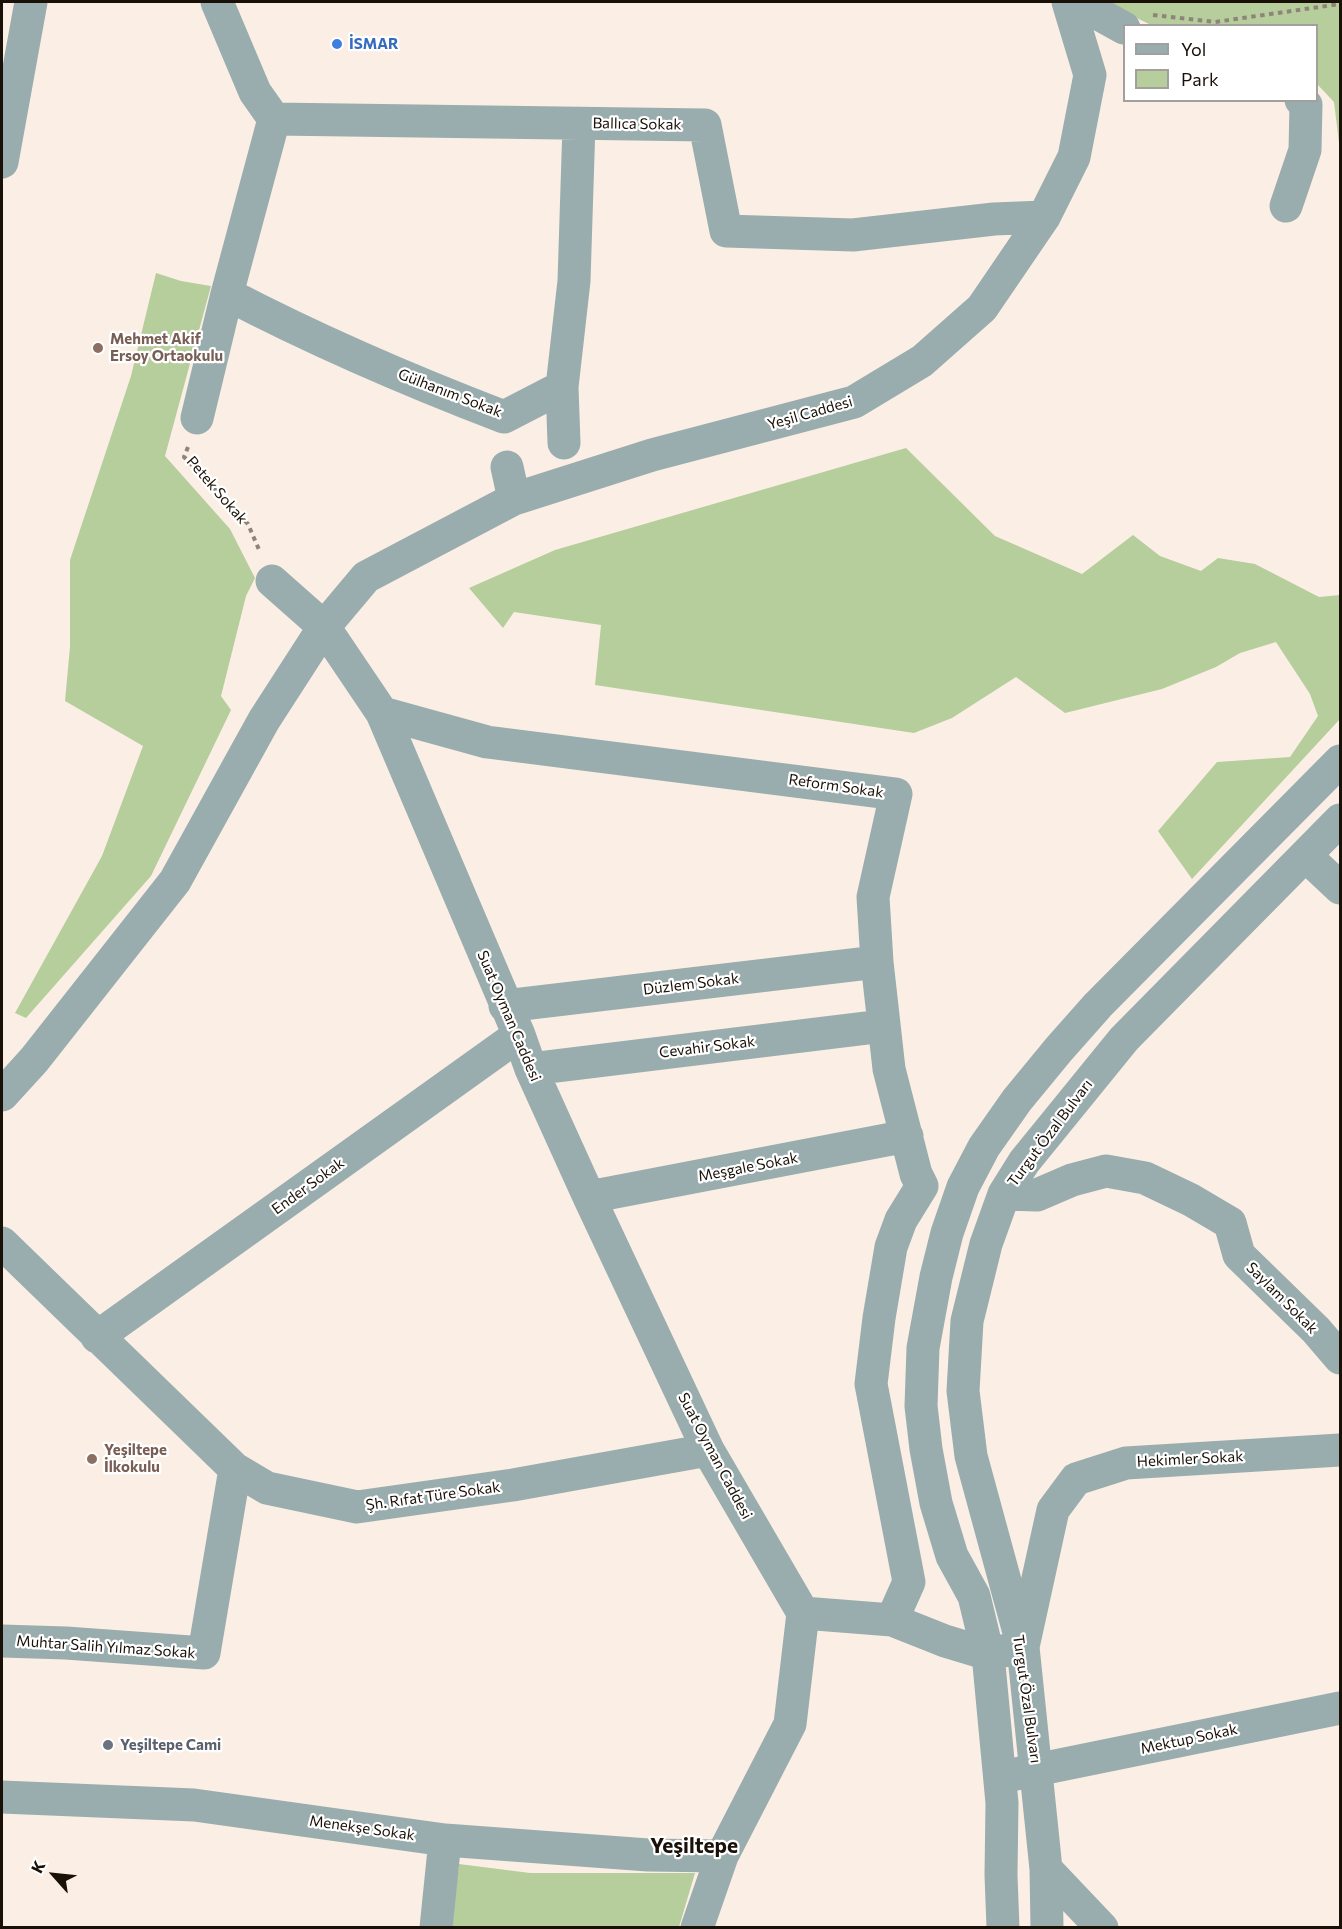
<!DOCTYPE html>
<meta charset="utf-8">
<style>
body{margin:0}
#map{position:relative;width:1342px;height:1929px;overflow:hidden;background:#fbefe5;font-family:Commissioner,sans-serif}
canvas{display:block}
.frame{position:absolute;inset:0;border:3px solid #191007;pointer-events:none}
.legend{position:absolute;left:1123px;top:24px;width:195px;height:78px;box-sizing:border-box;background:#fff;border:2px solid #a39f9c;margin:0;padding:8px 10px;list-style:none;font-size:18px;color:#191007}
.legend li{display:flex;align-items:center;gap:12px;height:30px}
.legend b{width:30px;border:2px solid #a39f9c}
.north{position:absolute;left:24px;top:1845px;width:60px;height:60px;-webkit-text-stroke:4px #fff;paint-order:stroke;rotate:297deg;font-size:16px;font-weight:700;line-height:24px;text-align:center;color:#191007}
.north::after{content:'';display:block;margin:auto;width:21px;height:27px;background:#191007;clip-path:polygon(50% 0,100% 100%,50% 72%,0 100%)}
</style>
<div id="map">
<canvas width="1342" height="1929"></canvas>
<div class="frame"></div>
<ul class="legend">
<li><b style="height:8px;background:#9aadae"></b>Yol</li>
<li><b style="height:16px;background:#b6cd9c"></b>Park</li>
</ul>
<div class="north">K</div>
</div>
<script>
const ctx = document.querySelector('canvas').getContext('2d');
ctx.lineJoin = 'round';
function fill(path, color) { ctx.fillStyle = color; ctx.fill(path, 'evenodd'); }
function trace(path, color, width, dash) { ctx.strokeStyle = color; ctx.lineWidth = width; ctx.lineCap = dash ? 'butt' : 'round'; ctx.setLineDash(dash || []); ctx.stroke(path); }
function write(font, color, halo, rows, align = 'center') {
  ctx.font = font + ' Commissioner,sans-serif'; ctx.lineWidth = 4.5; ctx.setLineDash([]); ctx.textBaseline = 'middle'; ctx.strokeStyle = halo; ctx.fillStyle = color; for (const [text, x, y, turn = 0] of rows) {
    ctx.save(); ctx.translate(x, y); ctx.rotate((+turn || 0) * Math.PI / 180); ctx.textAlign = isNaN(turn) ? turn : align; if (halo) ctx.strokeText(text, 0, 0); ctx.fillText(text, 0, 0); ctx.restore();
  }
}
fill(new Path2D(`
 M1110,2H1340V151L1334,102L1317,84L1316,26L1151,25L1110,5Z
 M156,273L181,281L211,286L165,456L230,529L255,578L246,596L221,696L231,710L151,876L26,1018L15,1013L102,856L143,746L65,701L70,647V560L131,376Z
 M906,448L995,536L1082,574L1133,535L1160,556L1201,571L1218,558L1255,564L1319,597L1340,595V719L1192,879L1158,831L1217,762L1290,757L1318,716L1310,694L1276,642L1240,653L1216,667L1162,689L1065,713L1016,677L952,718L914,733L595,685L601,625L514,612L503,628L469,588L555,550Z
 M459,1864L530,1873H695L679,1927L451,1928Z`), '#b6cd9c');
trace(new Path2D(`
 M1153,15L1215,22L1340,4
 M188,447L184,457L248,524L260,552`), '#8e847a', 4, [4.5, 4.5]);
trace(new Path2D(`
 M217,2L255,92L274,119L705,125L726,231L853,235L994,219L1044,217
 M1077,2L1124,28
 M2,162L31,2
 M1286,206L1305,150L1306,105L1301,100
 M227,294C317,341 410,381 504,417L562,387L574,281L579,124
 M562,387L564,443
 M197,418L227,294L274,119
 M507,467L514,499
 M272,581L324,627L366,577L514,499L652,455L854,402L922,361L982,308L1044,217L1074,157L1090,75L1068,2
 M382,713L487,742L896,794L873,897L877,962L889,1069L916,1174L922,1186
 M1306,856L1340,888
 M505,1006L877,962
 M531,1069L883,1026
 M2,1095L34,1060L175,881L264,720L324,627L382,713L519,1035L531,1069L589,1197L708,1450L803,1613L790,1724L722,1856L697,1928
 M1004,1194L1037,1195L1072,1180L1106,1171L1145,1178L1191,1200L1230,1223L1239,1255L1316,1330L1340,1358
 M589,1197L907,1136
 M2,1243L235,1469L267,1488L357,1507L513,1485L708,1450
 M97,1337L519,1035
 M803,1613L892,1620L945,1641L988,1654L1023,1647L1053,1510L1076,1479L1126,1463L1340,1450
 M892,1620L909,1582L871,1384L879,1318L891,1247L901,1220L922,1186
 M2,1641L66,1643L204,1653L235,1469
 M1016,1774L1340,1708
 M2,1797L194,1805L445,1840L648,1855L722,1856
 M1046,1869L1102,1928
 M436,1928L445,1840
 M1003,1928L1001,1875L1002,1803L988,1654L974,1596L952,1556L936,1503L926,1449L921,1406L923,1348L936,1277L947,1233L963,1187L984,1147L1017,1100L1059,1049L1098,1005L1340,761
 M1047,1928L1046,1869L1023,1647L971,1456L963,1391L967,1321L986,1244L1004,1194L1024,1162L1124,1039L1340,820`), '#9aadae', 33);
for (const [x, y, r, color] of [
 [337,44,6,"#3f7fe0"],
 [98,348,6,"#8d6e63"],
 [92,1459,6,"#8d6e63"],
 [108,1745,6,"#6b7280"]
]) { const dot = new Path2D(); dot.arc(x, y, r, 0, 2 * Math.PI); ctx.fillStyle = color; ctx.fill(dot); trace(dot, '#fff', 2); }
write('bold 15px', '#366cbe', '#fff', [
 ["İSMAR",349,44]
], 'left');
write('15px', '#191007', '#fff', [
 ["Ballıca Sokak",637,124,1],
 ["Gülhanım Sokak",450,393,21],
 ["Yeşil Caddesi",810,413,-16],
 ["Petek Sokak",217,490,49],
 ["Reform Sokak",836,786,8],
 ["Düzlem Sokak",691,984,-7],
 ["Suat Oyman Caddesi",509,1016,67],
 ["Cevahir Sokak",707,1047,-7],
 ["Turgut Özal Bulvarı",1050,1133,-53],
 ["Meşgale Sokak",748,1167,-11],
 ["Ender Sokak",308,1186,-36],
 ["Saylam Sokak",1282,1298,45],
 ["Suat Oyman Caddesi",715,1456,62],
 ["Hekimler Sokak",1190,1459,-3],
 ["Şh. Rıfat Türe Sokak",433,1496,-8],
 ["Muhtar Salih Yılmaz Sokak",106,1647,4],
 ["Turgut Özal Bulvarı",1027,1699,82],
 ["Mektup Sokak",1189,1739,-12],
 ["Menekşe Sokak",362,1828,8]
]);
write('bold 15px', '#785e54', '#fff', [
 ["Mehmet Akif",110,339],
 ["Ersoy Ortaokulu",110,356],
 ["Yeşiltepe",104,1450],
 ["İlkokulu",104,1467]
], 'left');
write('bold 15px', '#5b616d', '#fff', [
 ["Yeşiltepe Cami",120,1745]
], 'left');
write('bold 21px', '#191007', '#fff', [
 ["Yeşiltepe",694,1846]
]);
</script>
